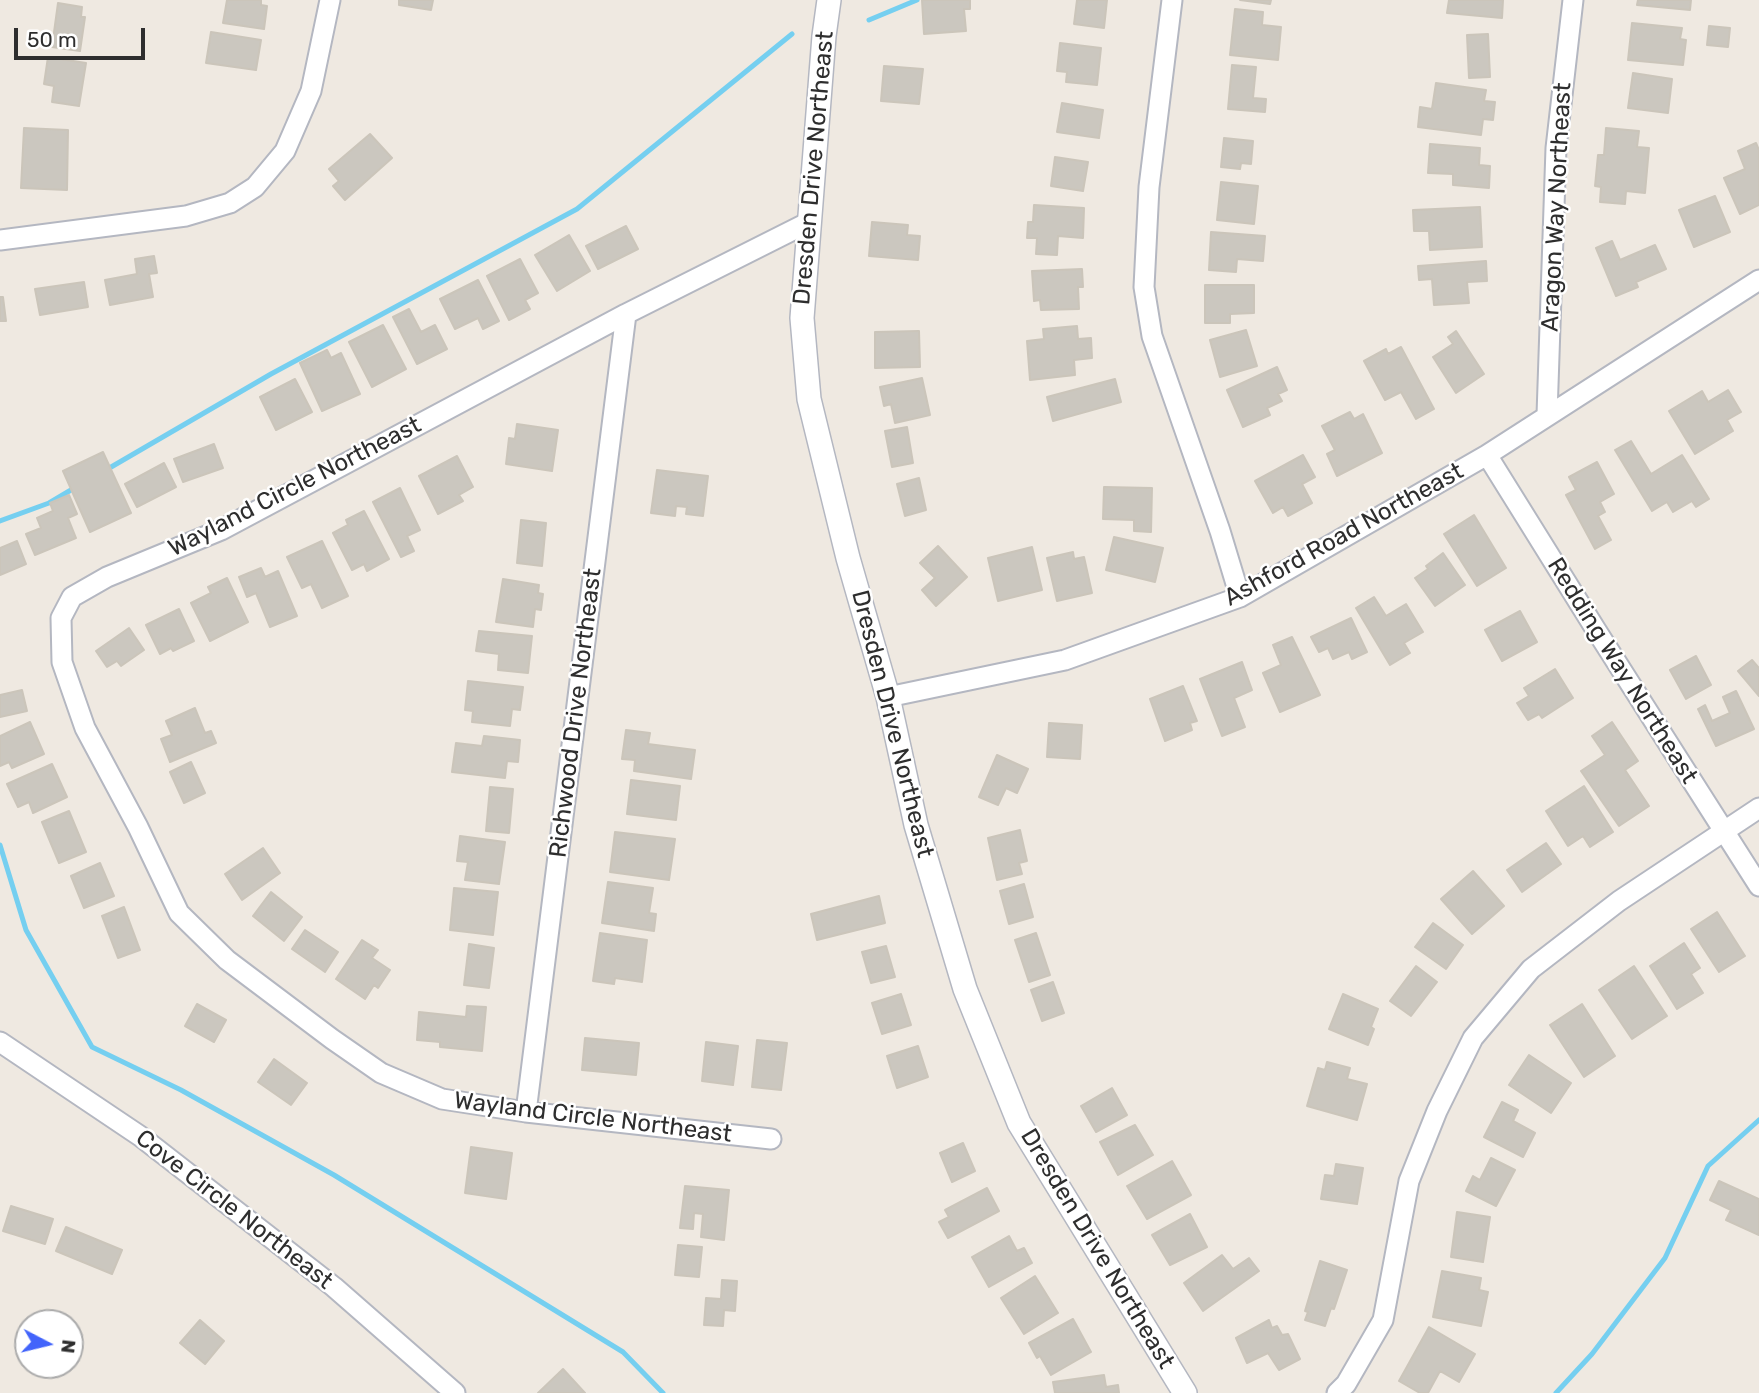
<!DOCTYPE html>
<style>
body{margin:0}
#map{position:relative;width:1759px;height:1393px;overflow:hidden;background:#efe9e1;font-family:Rubik,sans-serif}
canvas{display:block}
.north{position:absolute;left:14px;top:1309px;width:70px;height:70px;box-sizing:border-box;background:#fff;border:2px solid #ababab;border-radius:50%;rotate:97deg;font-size:19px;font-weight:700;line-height:28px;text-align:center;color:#2e2e2e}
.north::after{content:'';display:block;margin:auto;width:24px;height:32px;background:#4264fb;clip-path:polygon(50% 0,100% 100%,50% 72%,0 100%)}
.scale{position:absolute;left:14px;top:28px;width:131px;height:32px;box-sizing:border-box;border:4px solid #2e2e2e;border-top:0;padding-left:9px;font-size:21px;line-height:24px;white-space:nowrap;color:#2e2e2e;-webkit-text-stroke:5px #fff;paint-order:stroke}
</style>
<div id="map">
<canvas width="1759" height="1393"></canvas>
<div class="north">N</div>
<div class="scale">50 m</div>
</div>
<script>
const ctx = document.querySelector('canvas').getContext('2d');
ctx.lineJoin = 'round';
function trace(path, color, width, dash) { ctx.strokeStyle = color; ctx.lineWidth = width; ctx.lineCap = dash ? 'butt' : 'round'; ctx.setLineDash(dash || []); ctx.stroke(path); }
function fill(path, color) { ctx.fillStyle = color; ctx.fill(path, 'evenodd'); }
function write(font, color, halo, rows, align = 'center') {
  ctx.font = font + ' Rubik,sans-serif'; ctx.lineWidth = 5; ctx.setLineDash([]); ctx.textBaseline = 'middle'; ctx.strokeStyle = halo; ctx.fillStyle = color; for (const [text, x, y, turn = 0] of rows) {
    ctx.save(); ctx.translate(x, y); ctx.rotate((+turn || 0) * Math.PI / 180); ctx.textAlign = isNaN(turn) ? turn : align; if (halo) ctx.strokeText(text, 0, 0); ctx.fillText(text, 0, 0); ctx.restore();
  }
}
trace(new Path2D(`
 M869,20L917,0
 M106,470L271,374L577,209L792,34
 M0,521L49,503L76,487
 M0,845L26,930L92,1047L181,1090L334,1175L623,1352L663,1393
 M1556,1393L1592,1354L1665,1258L1708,1166L1759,1120`), '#75cff0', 5);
const building = new Path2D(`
 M227,0H261V5L267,6L264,29L223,23Z
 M399,0H433L431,10L399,5Z
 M922,0H970V9H964L966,31L924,34Z
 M1077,0H1107L1104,28L1074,24Z
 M1240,0H1271L1270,4Z
 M1449,0H1503L1502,18L1447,13Z
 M1638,0H1691L1690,10L1637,5Z
 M58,3L82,7L81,17H85L80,51L52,47Z
 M1235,9L1263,12L1262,25L1281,27L1278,60L1230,55Z
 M1632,23L1682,28L1680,39L1686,40L1683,65L1628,60Z
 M1709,26L1730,28L1728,47L1707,45Z
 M211,32L261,40L256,70L206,63Z
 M1488,34L1490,77L1469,78L1467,35Z
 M1060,43L1101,48L1097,85L1066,82L1067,72L1057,71Z
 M48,57L86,63L79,106L52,102L54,86L44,84Z
 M1232,65L1256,67L1253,98L1266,99L1265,112L1228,109Z
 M884,66L923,69L919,104L881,101Z
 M1633,73L1672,79L1668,113L1628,108Z
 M1436,83L1486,90L1484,101L1495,102L1493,120L1483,119L1481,135L1418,127L1420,107L1432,109Z
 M1062,103L1103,110L1099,138L1057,132Z
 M24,128L68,130L67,190L21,188Z
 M1606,128L1639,131L1637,147L1649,148L1645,193L1626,191L1625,204L1600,202L1601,187L1595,186L1598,155H1604Z
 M370,134L392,158L345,200L333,186L339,181L329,169Z
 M1224,138L1253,141L1251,164L1241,163L1240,169L1221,167Z
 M1756,143L1759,150V205L1740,214L1724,178L1745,169L1738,151Z
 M1430,144L1480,148L1479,165L1490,166L1489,188L1453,185V174L1428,173Z
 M1055,157L1088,162L1083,191L1051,186Z
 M1221,182L1258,186L1254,224L1217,220Z
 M1715,196L1730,232L1694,247L1679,210Z
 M1034,205L1084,208L1083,238L1058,236L1057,255L1036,254L1037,238H1027L1028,222H1033Z
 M1480,207L1482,247L1430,250L1429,231H1414L1413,210Z
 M872,222L908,225L907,235L920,236L918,260L869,256Z
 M626,226L638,249L598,269L586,246Z
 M1211,232L1265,236L1263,261L1237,259L1236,272L1209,270Z
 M569,235L590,271L557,291L535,255Z
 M1612,241L1620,260L1655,245L1666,269L1636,282L1638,287L1616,296L1596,248Z
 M154,256L157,273L149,274L153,297L110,305L105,280L137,274L135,259Z
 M520,259L538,293L525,300L530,309L509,320L487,276Z
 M1486,261L1487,281L1467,282L1469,303L1434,305L1432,279L1419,280L1418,266Z
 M1082,269L1083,287H1078L1079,309L1041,310L1040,300L1034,301L1032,271Z
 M478,280L499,321L483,329L478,318L455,329L440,299Z
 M84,282L88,307L40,315L35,289Z
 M1205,285H1254V313L1230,314V323H1205Z
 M0,297H3L6,321H0Z
 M409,309L421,332L435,325L447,349L417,364L393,317Z
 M383,325L406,369L372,387L349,342Z
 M1077,326L1078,339L1091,338L1092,358L1074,360L1075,375L1030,380L1027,341L1044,339L1043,329Z
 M1246,330L1257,366L1220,377L1210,340Z
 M919,331L920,367L875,368V332Z
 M1456,331L1484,374L1456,393L1433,357L1453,344L1448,337Z
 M1401,347L1434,409L1416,419L1401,392L1385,400L1364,361L1386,349L1388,354Z
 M327,350L331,358L341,353L360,394L322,411L300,363Z
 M1277,367L1287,390L1278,394L1282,401L1267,408L1270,415L1243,427L1227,390Z
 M922,378L930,415L895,423L891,404L884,406L880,387Z
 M295,379L312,412L276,430L260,397Z
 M1115,379L1121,402L1053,421L1047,397Z
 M1728,390L1741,412L1727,420L1733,431L1695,454L1669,411L1702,391L1708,402Z
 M1350,412L1354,419L1363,414L1382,453L1337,476L1327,454L1335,450L1322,426Z
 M517,424L558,430L552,471L506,464L509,438L515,439Z
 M907,427L913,463L892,467L885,431Z
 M1631,441L1651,474L1682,455L1709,499L1696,507L1692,501L1673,512L1667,502L1652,511L1615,450Z
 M214,444L223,468L183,482L174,459Z
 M103,452L131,513L90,532L63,471Z
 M1303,455L1315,477L1302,484L1312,503L1288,516L1283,507L1273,513L1255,481Z
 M457,456L473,487L459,495L463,501L438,514L419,476Z
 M1597,462L1614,494L1600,502L1605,512L1598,516L1611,540L1595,549L1566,495L1576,490L1569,477Z
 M164,463L176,487L137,507L125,484Z
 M657,470L708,476L703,516L686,514L687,507L676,506L675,516L651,513Z
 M919,478L926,510L905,516L897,484Z
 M1104,487L1152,488L1151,532L1134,531V520L1103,519Z
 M400,488L420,530L407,536L414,551L401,557L373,502Z
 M69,495L77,514L68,518L76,538L35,555L26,534L41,528L37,518L53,511L50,503Z
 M364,511L389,559L367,571L364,564L352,570L333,533L348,525L346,520Z
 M1474,515L1506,568L1477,586L1444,534Z
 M521,520L546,523L542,566L517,563Z
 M1114,537L1163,548L1155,582L1106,570Z
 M17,541L26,564L0,575V548Z
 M322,541L348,596L322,608L311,584L302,588L287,557Z
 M938,546L967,577L936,606L922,590L935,578L920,563Z
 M1032,547L1042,590L998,601L988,558Z
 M1073,552L1074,559L1084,557L1092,593L1057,601L1047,558Z
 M1443,553L1465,585L1435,606L1415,578L1428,569L1426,566Z
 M261,568L265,577L278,571L297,616L270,627L256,593L247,597L239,577Z
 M227,578L248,622L210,641L191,603L211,593L208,587Z
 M503,579L539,585L538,593L543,594L541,610L535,609L533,627L496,622Z
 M1374,597L1386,616L1406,604L1423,632L1404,643L1410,653L1390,665L1356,608Z
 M179,609L194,641L173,651L171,648L160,654L146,625Z
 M1520,611L1537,642L1502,661L1485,630Z
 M1351,618L1367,652L1352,659L1349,652L1333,659L1328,648L1319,652L1311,637Z
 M129,628L144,650L121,666L117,661L107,667L96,651Z
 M479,631L532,636L528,673L498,670L499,654L476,651Z
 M1292,637L1320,695L1280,712L1263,673L1281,665L1273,645Z
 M1696,656L1711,685L1686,699L1670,670Z
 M1752,660L1759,668V696L1738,671Z
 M1242,662L1252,690L1234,698L1245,727L1222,736L1200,679Z
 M1555,669L1573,698L1542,718L1539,714L1528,720L1517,703L1529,696L1524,688Z
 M468,681L523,687L520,710L512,709L510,726L472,722L473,711L465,710Z
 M1183,686L1197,721L1190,723L1192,730L1165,741L1150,699Z
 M22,690L27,711L0,717V695Z
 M1736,691L1754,729L1716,746L1698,709L1705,705L1712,721L1730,713L1723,697Z
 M195,708L205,733L211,731L216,743L170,762L161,739L172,735L166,721Z
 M30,722L44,754L12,768L9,762L0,766V736Z
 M1612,722L1638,761L1625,770L1649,806L1619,826L1581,771L1605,755L1592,736Z
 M1049,723L1082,725L1080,759L1047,757Z
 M626,730L650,733L648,744L695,750L691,779L634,771L635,760L622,759Z
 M484,736L520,740L518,762L507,761L505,778L452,772L456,743L482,746Z
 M997,755L1028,769L1017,793L1006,788L998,805L979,797Z
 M191,762L205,793L184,803L170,772Z
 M52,764L67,797L33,813L29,802L18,807L7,784Z
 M631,780L680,786L676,820L627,814Z
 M1584,786L1613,832L1590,847L1583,836L1568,846L1546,811Z
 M490,787L513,789L509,833L486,831Z
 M69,811L86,852L59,863L42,822Z
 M1020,830L1027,861L1019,863L1022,874L997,880L988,838Z
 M615,832L675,839L669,880L610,872Z
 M460,836L505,842L499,884L465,880L468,862L457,861Z
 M1546,843L1561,864L1522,892L1507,870Z
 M263,848L280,873L242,900L225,874Z
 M100,863L114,896L84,908L71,876Z
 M1473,871L1504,906L1472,934L1441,899Z
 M608,882L653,888L649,913L656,914L654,931L602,923Z
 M1024,884L1033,917L1009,924L1000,891Z
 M454,888L498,892L493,935L450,930Z
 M271,892L302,917L284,941L253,916Z
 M879,896L885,923L817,940L811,914Z
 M124,907L140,950L118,958L102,916Z
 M1717,912L1745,956L1719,972L1691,929Z
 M1433,923L1463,945L1446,969L1415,947Z
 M305,930L338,952L325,972L292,949Z
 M600,933L647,940L642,982L615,978L614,984L593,981Z
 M1036,933L1050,975L1029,982L1015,940Z
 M362,940L378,950L372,958L390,970L378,988L374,985L365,999L336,979Z
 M1684,943L1700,968L1691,974L1703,993L1677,1009L1650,966Z
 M469,944L494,948L489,988L464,985Z
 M886,946L895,977L871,983L862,952Z
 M1416,966L1437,982L1411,1016L1390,1001Z
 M1634,966L1667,1016L1632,1039L1599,990Z
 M1053,982L1064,1013L1042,1021L1031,990Z
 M901,994L911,1025L882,1034L872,1003Z
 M1343,994L1378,1009L1371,1027L1374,1029L1368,1045L1329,1029Z
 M197,1004L226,1020L214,1042L185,1026Z
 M1582,1004L1615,1056L1584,1077L1550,1025Z
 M467,1006L486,1007L482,1051L440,1047V1042L417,1040L419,1012L466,1017Z
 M585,1038L639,1043L636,1075L582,1070Z
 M757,1040L787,1043L781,1090L752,1087Z
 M706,1042L738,1046L733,1085L702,1081Z
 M918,1046L928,1077L897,1088L887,1056Z
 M1529,1055L1571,1083L1551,1113L1509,1085Z
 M274,1059L307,1083L291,1105L258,1082Z
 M1327,1062L1350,1068L1347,1079L1367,1084L1357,1120L1307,1106L1318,1068L1325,1070Z
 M1112,1088L1127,1115L1096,1132L1081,1106Z
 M1502,1102L1518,1110L1513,1121L1535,1133L1523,1157L1484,1137Z
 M1135,1125L1153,1155L1118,1175L1100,1142Z
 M963,1143L975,1171L952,1182L940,1153Z
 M471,1147L512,1153L506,1199L465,1193Z
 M1491,1158L1515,1170L1496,1206L1466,1191L1473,1176L1480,1180Z
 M1172,1161L1191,1195L1147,1219L1127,1186Z
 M1336,1164L1363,1168L1357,1204L1321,1199L1325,1175L1334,1176Z
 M1719,1181L1759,1199V1235L1726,1220L1731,1210L1710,1200Z
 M685,1186L729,1190L724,1240L701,1237L703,1214L694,1213L693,1229L680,1228Z
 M987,1188L999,1211L948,1238L939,1222L949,1217L945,1210Z
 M11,1206L53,1219L45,1244L3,1231Z
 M1457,1212L1490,1217L1483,1262L1451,1257Z
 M1190,1214L1207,1247L1170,1265L1152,1235Z
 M66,1227L122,1250L112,1274L56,1251Z
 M1009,1236L1017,1251L1024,1248L1032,1263L989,1287L972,1257Z
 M678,1245L702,1247L699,1277L675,1275Z
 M1222,1255L1233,1269L1249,1258L1259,1271L1203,1311L1184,1283Z
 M1320,1261L1347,1270L1334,1309L1331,1308L1325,1326L1305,1320L1308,1312L1305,1311Z
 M1442,1271L1481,1278L1479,1290L1488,1292L1481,1326L1433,1317Z
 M1035,1276L1058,1313L1024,1334L1001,1298Z
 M722,1280L737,1281L735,1311L724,1310L723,1326L704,1325L706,1298L721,1299Z
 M1073,1319L1091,1352L1051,1375L1040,1356L1037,1358L1029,1343Z
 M200,1320L224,1341L205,1364L180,1343Z
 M1269,1320L1272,1328L1277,1326L1282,1335L1288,1334L1300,1359L1279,1370L1268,1353L1247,1363L1236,1338Z
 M1429,1327L1475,1354L1459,1382L1440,1371L1428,1393H1420L1399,1381Z
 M563,1369L585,1393H538Z
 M1104,1375L1106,1387L1118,1385L1119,1393H1055L1053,1382Z`);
fill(building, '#cbc7bf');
trace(building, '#cbc5ba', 2);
const minor = new Path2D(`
 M1172,0L1149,187L1144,287L1152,336L1220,531L1240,597
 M0,240L186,216L230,203L255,187L285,151L311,91L330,0
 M1547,415L1556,148L1573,0
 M1487,455L1596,630L1759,886
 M888,697L1065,660L1240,597L1487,455L1759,280
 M0,1042L140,1136L334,1287L455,1393
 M526,1112L626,314
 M771,1139L526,1112L442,1099L381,1073L332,1039L227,960L179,913L138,827L85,728L62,662L61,618L72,597L107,577L221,530L626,314L809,222
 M1337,1393L1346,1384L1383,1320L1409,1181L1437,1111L1473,1038L1531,969L1619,901L1759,808`);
const tertiary = new Path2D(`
 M829,0L824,36L802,318L809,399L848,558L888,697L916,825L965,989L1019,1123L1185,1393`);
trace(minor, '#b4b7c1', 23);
trace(tertiary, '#b4b7c1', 26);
trace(minor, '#fff', 19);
trace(tertiary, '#fff', 23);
write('24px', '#2e2e2e', '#fff', [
 ["Dresden Drive Northeast",814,168,-85],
 ["Aragon Way Northeast",1557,207,-87],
 ["Wayland Circle Northeast",295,487,-27],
 ["Ashford Road Northeast",1344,535,-29],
 ["Redding Way Northeast",1622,671,58],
 ["Richwood Drive Northeast",576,713,-83],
 ["Dresden Drive Northeast",892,724,76],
 ["Wayland Circle Northeast",593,1118,7],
 ["Cove Circle Northeast",234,1210,38],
 ["Dresden Drive Northeast",1097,1249,59]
]);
</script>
